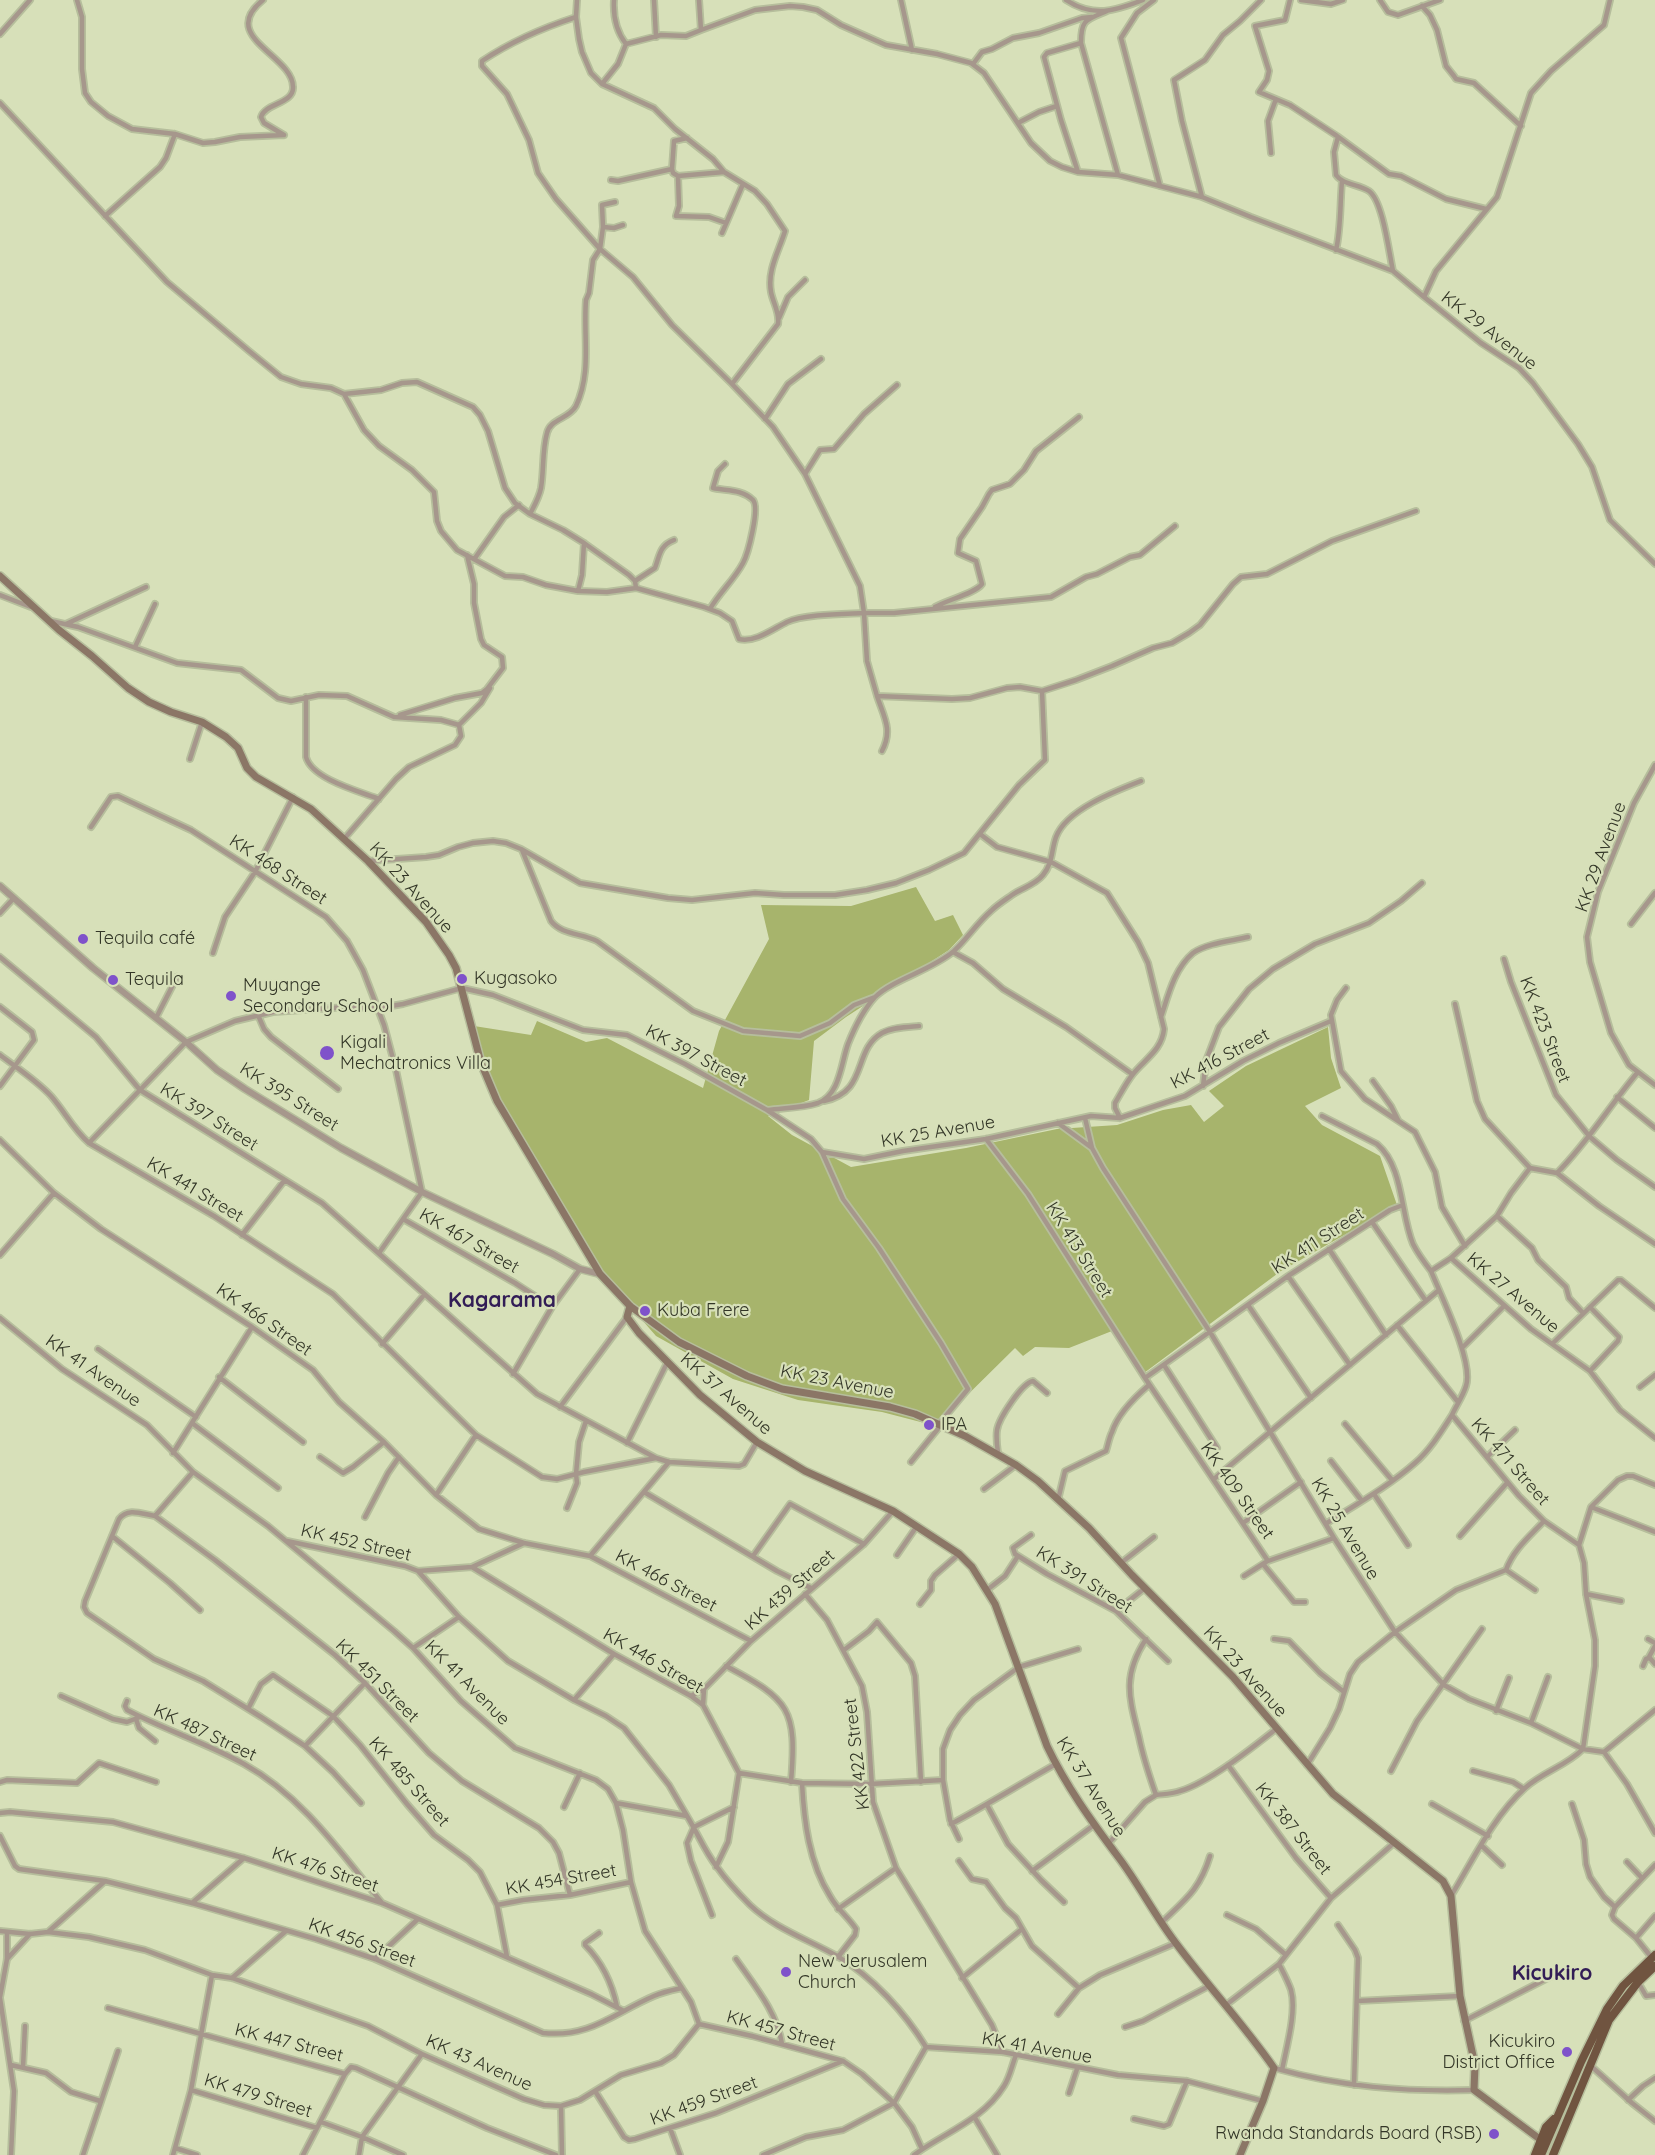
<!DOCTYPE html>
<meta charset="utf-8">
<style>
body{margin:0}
canvas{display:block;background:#d7e0b9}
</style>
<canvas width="1655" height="2155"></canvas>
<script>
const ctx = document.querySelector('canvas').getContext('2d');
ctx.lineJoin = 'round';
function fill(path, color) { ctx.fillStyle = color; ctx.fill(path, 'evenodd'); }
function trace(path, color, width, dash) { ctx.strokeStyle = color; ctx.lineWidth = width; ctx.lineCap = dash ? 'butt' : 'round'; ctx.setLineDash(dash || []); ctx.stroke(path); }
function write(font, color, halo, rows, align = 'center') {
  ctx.font = font + ' Quicksand,sans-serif'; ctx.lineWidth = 4.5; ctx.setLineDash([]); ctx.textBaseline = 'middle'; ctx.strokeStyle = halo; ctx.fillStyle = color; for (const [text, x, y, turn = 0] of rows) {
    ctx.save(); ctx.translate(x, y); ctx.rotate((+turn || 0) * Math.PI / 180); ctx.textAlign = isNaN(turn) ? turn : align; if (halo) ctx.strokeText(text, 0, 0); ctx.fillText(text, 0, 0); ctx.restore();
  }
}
fill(new Path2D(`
 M916,887L935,921L953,915L963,935L949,950L846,1017L814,1041L809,1100L768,1116L792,1135L851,1167L966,1148L1057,1129L1117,1125L1163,1110L1191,1105L1204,1122L1224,1106L1209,1091L1246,1066L1328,1027L1331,1058L1341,1088L1305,1106L1322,1125L1380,1156L1397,1205L1281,1271L1144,1373L1117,1329L1069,1348L1035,1347L1023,1356L1015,1348L936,1426L882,1412L798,1400L733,1379L656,1336L602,1274L492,1086L474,1026L531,1035L537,1021L586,1042L607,1038L703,1088L719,1031L769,939L761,905L851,906Z`), '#a7b46c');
const minor = new Path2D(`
 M77,0L82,17V69L85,93L91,102L108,116L132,129L175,134L203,143L215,142L240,137L284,135
 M263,0C217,37 293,55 293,87C294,104 265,103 261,117L264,123L284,135
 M577,0L576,17L579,39L582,52L591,73L602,84L654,108L675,129L713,159L724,172L755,191L767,204L785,231C779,251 767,270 771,292C773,303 780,313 778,324L732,384L773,427L805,474L860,586L864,613H894L1051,597L1086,577L1097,574L1130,557L1140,555L1175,526
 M614,0C613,16 616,31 626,44
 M654,0L656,37
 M699,0L701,30L755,10L790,6L803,7L817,10L841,25L886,45L937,54L971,63L984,73L1031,143L1050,161L1062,167L1078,172L1118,175L1202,197L1251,217L1393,271L1424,297
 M901,0L912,50
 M1066,0C1093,18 1115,11 1143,0
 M1154,0L1137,13L1121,38L1160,186
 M1290,0L1285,20L1255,26L1269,71L1267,80L1259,92L1290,105L1337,136L1389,174L1401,176L1446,199L1486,209
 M1301,0L1331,4L1343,0
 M1380,0L1388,12L1398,15L1440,0
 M1610,0L1604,25L1551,71L1531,93L1497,197L1436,271L1424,297L1481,343L1519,368L1533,383L1578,444L1592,467L1610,520L1655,564
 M1422,6L1430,15L1437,30L1446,66L1454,76L1456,79L1474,83L1521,126
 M1107,11C1086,20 1081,19 1081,43L1118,175
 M576,17C542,28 512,41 482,61V66L507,94L529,140L538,173L556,199L600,249L633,277L672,325L732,384
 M0,34L30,0
 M973,64L982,52L992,49L1013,38L1039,33L1082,18L1092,17
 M602,84L618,64L626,44L661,35L686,36L701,30
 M0,103L167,282L249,351L281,377L301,384L331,388L344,394L364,430L379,446L412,470L434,492L437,521L441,531L457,550L505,576L523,577L546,585L578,591L607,592L636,588L704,607L720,613L732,621L739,639C755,643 773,629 787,622C804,614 844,614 864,613L867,661L877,696L952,699L970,698L1007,688L1020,687L1042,691L1076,680L1112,666L1153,648L1172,643L1189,633L1200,625L1233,584L1241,577L1267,574L1332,541L1416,511
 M1018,123L1039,112L1057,106
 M1338,137L1334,152L1336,175C1343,185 1359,184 1369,191C1383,201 1389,253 1393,271
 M1271,153L1268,121L1276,99
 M724,172L678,176L679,206L676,216L709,217L726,223
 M1078,172L1061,120L1044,57L1047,53L1081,43
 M678,176L673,173L672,169L674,141L687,138
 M611,180L618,181L672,169
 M1202,197L1182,121L1174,80L1205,60L1223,35L1240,21L1261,0
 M615,202L602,205L603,227L614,228L623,225
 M105,216L160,167L166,158L175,134
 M722,233L743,184
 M1336,250C1341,229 1340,203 1342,181
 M779,318L788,297L805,280
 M344,394L381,390L402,383L417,382L473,407L480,415L488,431L505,488L515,503L530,514L563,530L584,543L629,575L635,581L636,588
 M765,419L788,384L821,359
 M805,474L820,450L834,449L864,414L897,385
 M530,514C534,506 539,498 541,488C544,470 542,451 547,433C550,419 569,419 576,406C592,372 583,336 586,300L589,293L593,260L600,249L603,227
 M475,558L504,517L519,505
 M635,581L655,568C660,555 659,546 674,540
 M578,591L582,575L584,543
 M0,595L31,607
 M935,607C947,600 976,593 982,584L976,561L958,553L960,539L982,507L989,494L992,490L1010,484L1024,470L1036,451L1079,417
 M710,609C719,593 734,580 743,563C748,554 760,508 753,500C742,489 727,491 713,488L718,471L725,464
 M51,621L78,627L177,663L241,670L278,698L291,701L319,695L347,696L394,717L441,720L459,725L461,736L455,745L409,767L396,779L344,839
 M66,624L146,587
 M135,647L155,604
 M877,696C884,717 893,730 882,751
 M306,697V757C312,779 358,791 379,799
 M400,715L455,698L482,693L487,689L503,668L502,657L484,645L481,639L474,603V584L467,555
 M459,725L481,703L490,688
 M190,759L202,722
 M1655,765L1634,803L1598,892L1587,937L1590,962L1611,1033L1629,1065L1655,1085
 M91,827L111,797L118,796L191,830L326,917L347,941L363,970L384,1025L396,1070L422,1192L379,1253
 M980,834L997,847L1051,862L1107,893L1138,942L1148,963L1164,1029C1162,1050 1145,1059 1133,1074C1126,1083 1121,1093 1115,1103V1108L1120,1118
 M522,850L551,921C562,935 581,933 597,941L693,1011L743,1031L800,1036L830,1023L854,1005L875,997
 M368,861L426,857L439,855L458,847L473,843L493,841L506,843L521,849L580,883L668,898L692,900L755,893L784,895H835L867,890L896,883L929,870L964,853L1019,785L1045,760L1042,691
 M0,913L14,898
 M1631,924L1655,893
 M953,952L973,963L1003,989L1066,1027L1132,1074
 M213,953L225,917L255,872L293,797
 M0,957L96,1037L140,1090L89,1143
 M1504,959L1511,982L1556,1095L1590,1137L1617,1160L1655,1187
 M1346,988L1337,1000L1331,1015L1341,1071L1365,1099L1415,1132L1435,1172L1442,1207L1465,1246
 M1455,1004L1477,1101L1485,1119L1530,1168
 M0,1007L32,1032L34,1040L0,1086
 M258,1015L264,1029L271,1037L338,1089
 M1161,1017C1168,996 1174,969 1193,953C1207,943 1232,941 1248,937
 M156,1018L177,977
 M0,1055C17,1068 36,1080 51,1096C65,1112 73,1129 89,1143L214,1216L333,1294L476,1435L542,1477L557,1479L584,1472L656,1458L669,1462L739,1466L744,1464L757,1442
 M1638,1072C1610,1105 1588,1142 1557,1173L1530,1168L1511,1193L1497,1216L1451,1258L1531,1329L1590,1371L1620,1410L1655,1438
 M1373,1081L1391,1106L1398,1120
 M1203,1086L1206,1061L1219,1027L1249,989L1273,969L1315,944L1369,923L1401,901L1422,883
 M1617,1097L1655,1128
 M824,1101C869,1092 852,1050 882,1033C893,1027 907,1027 919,1026
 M768,1110C784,1108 803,1108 818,1103C840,1095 841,1063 848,1044C854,1029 864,1009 875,997C892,980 932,970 954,951C967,939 977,923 991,911C997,905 1005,900 1012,895C1022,888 1035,885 1043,875C1053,863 1051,851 1056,837C1066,810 1115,791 1141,781
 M1322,1116L1377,1144C1404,1167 1400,1213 1413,1244C1418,1254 1424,1262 1431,1271
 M1085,1118L1092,1148L1103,1168L1210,1332L1334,1538L1395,1632L1444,1685L1469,1699L1531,1723L1583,1749L1604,1752L1627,1784L1655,1833
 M1058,1123L1092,1148
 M986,1139L1028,1194L1145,1378L1268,1561L1334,1538
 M0,1140L54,1193L101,1229L252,1327L313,1370L339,1402L384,1442L436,1495L479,1529L524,1543L590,1556L751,1641
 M822,1152L864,1159L903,1151L986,1139L1091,1116L1120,1118L1185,1096L1243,1061L1279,1043L1331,1021
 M1557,1173L1599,1206L1655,1244
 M1497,1216L1532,1248L1538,1260L1566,1287L1569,1298L1583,1313
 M403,1219L515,1283L552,1307
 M1372,1222L1426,1301
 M242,1235L284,1181
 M1329,1249L1386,1335
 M0,1255L54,1193
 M1451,1258L1431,1271C1441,1296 1474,1362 1466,1386C1463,1396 1456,1406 1452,1415L1519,1496L1544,1521L1579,1545
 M1288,1276L1350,1365
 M1248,1305L1311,1398
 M1590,1307L1619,1337L1618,1341L1590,1371
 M0,1318L62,1369L147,1425L193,1472L268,1526L394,1631L413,1648L461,1701L515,1748L596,1780L608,1789L616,1803L687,1816C697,1832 705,1852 717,1867C726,1880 739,1894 750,1905C774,1928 809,1940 837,1956C873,1977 905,2013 926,2047L1003,2052L1118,2075L1187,2081L1263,2101
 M1397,1325L1458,1402
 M382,1344L424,1295
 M1552,1344L1618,1280H1621L1655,1308
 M1462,1348L1503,1307
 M98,1349L196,1417
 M1164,1365L1217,1448
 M513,1374L552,1307L580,1269
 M219,1377L303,1442
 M1145,1378L1288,1276L1390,1210L1403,1205
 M1640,1387L1655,1375
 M560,1407L627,1317
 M192,1423L278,1488
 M1345,1424L1392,1480
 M627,1443L667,1363
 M173,1453L252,1327
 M998,1453C997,1446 996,1437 997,1430C999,1418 1022,1383 1033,1381L1047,1393
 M320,1457L343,1473L353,1467L384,1442
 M1487,1457L1515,1430
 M656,1458L537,1394L322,1203L140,1090L186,1042L235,1021L273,1012L347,1007L379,1008L403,1004L462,988L493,995L583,1030L627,1035L685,1064L767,1110L811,1139L822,1152L843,1199L879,1248L941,1343L968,1389L939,1424
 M1331,1461L1362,1501
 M911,1462L941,1425
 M193,1472L155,1516L215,1560L335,1655L365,1683L429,1753L462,1781L539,1828L553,1842L559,1853L570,1895
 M1214,1479L1439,1290
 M984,1489L1016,1465
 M644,1492L777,1571L811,1588
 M1374,1494L1408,1545
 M436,1495L476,1435
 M1058,1500L1065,1471L1106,1451C1108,1445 1109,1438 1112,1432C1118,1413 1135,1397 1149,1385
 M1591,1507L1655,1532
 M567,1508L577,1483L576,1474L579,1442L586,1421
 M155,1516C142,1514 128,1507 119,1519L85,1601L84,1607L87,1613L154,1659L203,1681L261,1717L305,1746L333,1772L361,1803
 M365,1517L388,1473L399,1457
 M1243,1523L1301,1482
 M1327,1523C1357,1504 1389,1486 1415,1463C1430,1450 1441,1432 1452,1415
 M1031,1535L1013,1548L1015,1554L1047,1574L1116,1611L1168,1661
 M112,1536L170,1583L200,1610
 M1460,1536L1507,1483
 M287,1541L405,1566L418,1571L472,1567L524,1543
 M897,1555L917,1526
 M590,1556L669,1462
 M753,1556L790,1504L864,1544
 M1121,1563L1154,1537
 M1263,1564L1294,1602H1305
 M472,1567L614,1654L691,1696L703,1705L739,1773L728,1842L716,1867
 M1506,1570L1535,1590
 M418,1571L459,1617L508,1661L574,1700L606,1716L624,1728L669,1785L687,1816
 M1244,1576L1266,1562
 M987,1590L1005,1576L1018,1556
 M805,1594L827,1620L862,1686L867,1712L873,1802L896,1868L992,2025L1003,2052
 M1586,1594L1621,1601
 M920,1604L931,1590V1581L935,1575L959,1554
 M1116,1611L1145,1588
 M1274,1639L1289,1641L1320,1673L1344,1692
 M1648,1639L1655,1643
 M1655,1646L1649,1657L1655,1664
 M413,1648L459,1617
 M844,1650L869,1631L877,1622L911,1663L915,1676L921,1782
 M726,1666C790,1700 797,1709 791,1782
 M1643,1666L1646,1659L1649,1658
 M61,1696L113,1719L127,1722L140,1717
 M691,1696L704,1689L751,1641L864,1544L893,1511
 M574,1700L614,1654
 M127,1701L125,1706L127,1710C165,1730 206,1743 244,1764C302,1796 341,1853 382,1903
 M703,1705L704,1689
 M248,1709L261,1684L273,1675L333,1716L360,1745L407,1804L434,1835L468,1860L480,1872L497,1905L507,1957
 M1496,1711L1509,1678
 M136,1719L139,1728L155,1741
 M1531,1723L1548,1677
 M305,1746L365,1683
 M1604,1752L1655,1710
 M1228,1765L1296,1858L1331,1898L1394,1843
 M1307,1765L1330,1728L1339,1709L1350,1674L1358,1662L1395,1632L1456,1590L1506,1570C1513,1550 1530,1536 1544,1521
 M1391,1771L1417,1721L1482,1629
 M1473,1771L1513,1782L1524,1789
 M739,1773L802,1783L870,1784L943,1780V1749L950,1730L960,1715L974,1700L1019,1667L1078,1649
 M943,1780L950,1820L959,1839
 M0,1782L7,1780L77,1783L99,1763L156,1782
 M802,1783C804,1821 809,1863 830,1896C837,1909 849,1918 856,1929L855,1935L838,1957
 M1156,1795C1164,1794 1172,1794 1180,1791C1208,1783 1252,1748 1276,1729
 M1432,1804L1488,1836
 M1572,1804L1584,1840L1586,1864L1590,1877L1604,1897L1615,1907
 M987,1805L1008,1844L1041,1880L1064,1902
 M564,1807L580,1773
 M0,1813L10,1812L113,1822L244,1858L382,1903L591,1994L624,2011
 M951,1824C987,1805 1020,1784 1056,1764
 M0,1836L15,1866L19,1869L105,1881L192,1903L316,1939L375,1959L543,2033C590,2038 614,2013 654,1996C663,1992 673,1990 682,1988
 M1108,1844L1145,1802L1156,1795C1149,1775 1143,1757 1139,1737C1129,1697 1122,1676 1146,1639
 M1482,1846L1502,1865
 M959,1861L972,1879L986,1882L1005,1908L1016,1918L1032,1946L1079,1988L1100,1975L1176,1943
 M1627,1862L1642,1878
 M1032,1871L1094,1825
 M1451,1896C1473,1860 1493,1817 1525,1788C1543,1772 1566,1766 1583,1749L1595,1666V1640L1586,1594L1584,1563L1579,1545L1591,1507L1618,1480L1627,1476H1633L1655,1485
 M192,1903L244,1858
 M497,1905L523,1900L570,1895L631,1882
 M838,1909L896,1868
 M712,1915L691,1861L687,1843L694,1827L734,1807
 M1227,1915L1256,1929L1286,1955
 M1162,1922C1186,1899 1200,1889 1210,1856
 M1338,1925L1355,1950L1358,1958L1354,2085
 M0,1931L30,1934L48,1932L89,1937L145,1950L212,1975L232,1978L368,2026L422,2054L524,2099L544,2105L561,2106L580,2100L621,2075L661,2063L674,2055L699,2024L691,2002L645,1931L631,1882L623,1830L616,1803
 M48,1932L104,1882
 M599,1933L585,1943V1945C603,1963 612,1983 617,2007
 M1636,1938L1655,1916
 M1652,1958L1636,1938L1614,1919L1612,1915L1615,1907L1655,1865
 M7,1959L30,1934
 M375,1959L418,1919
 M736,1959C754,1985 777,2012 782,2044
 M1279,1964C1283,1972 1288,1981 1291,1990C1297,2012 1286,2049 1282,2070
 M232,1978L286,1931
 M962,1978L1022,1929
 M1638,1982L1646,1996L1655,1995
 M0,1997L7,1959V1933
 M0,1998L14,2091L11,2155
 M1357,2001L1460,1996
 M1226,2005L1279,1964L1331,1898
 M108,2008L345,2074L351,2067L356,2068L487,2128L556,2155
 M1058,2014L1079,1988
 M1464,2021L1550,1977
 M699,2024L752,2036L843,2061L862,2074L894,2103L912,2127L922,2149
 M1125,2027L1143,2021L1209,1986
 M11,2065L46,2073L71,2092L100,2101
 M1591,2066L1632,2103L1655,2121
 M23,2067L25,2026
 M1274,2068C1341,2087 1405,2092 1474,2090
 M191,2090L317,2128
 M595,2091L624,2137L629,2140L635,2139L716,2113L843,2061
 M1069,2093L1077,2069
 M1628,2100L1643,2086L1655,2078
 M561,2106L562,2155
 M975,2118L997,2155
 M1134,2119L1164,2126L1169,2124L1187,2081
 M321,2122L362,2137L403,2155
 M670,2128L680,2155
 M175,2148L197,2155
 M83,2155L118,2051
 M173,2155L191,2090L212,1975
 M303,2155L345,2074
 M359,2155L362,2137L422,2054
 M763,2155L806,2137L843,2130L894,2103L926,2047
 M914,2155C944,2133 983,2120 1004,2086C1010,2077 1012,2065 1016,2055`);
const tertiary = new Path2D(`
 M0,886L93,968L186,1042L217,1070L245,1089L341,1148L422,1192L553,1254L580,1269L600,1274`);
const secondary = new Path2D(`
 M0,576L59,630L92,656L128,688L149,702L171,712L202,722L226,737L238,748L247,768L256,777L311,809L368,861L426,922L449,955L456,968L481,1063L497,1101L600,1274L630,1306L679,1342L747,1376L782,1389L890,1407L915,1414L965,1436L1016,1465L1038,1481L1089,1528L1132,1575L1233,1677L1333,1794L1443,1881L1451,1896L1460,1996L1475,2065L1474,2090L1541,2140
 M630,1306L627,1317L639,1333L700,1395L757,1442L805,1471L893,1511L959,1554L972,1567L995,1604L1047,1746C1066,1786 1092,1822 1119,1858C1140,1886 1156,1918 1178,1946C1209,1987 1244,2025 1274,2068L1263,2101L1240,2155`);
const trunk = new Path2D(`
 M1535,2155L1546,2127L1554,2119
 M1541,2155L1581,2062L1607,2009L1623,1986L1655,1955
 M1553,2155L1609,2020L1638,1982L1655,1966`);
trace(minor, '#b6be9c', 8);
trace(tertiary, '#b6be9c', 9);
trace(secondary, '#b6be9c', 10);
trace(trunk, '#b6be9c', 11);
trace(minor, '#a6978c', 4.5);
trace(tertiary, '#a6978c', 6);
trace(secondary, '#8b7666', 7);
trace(trunk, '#705440', 8);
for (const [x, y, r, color] of [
 [83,939,6,"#7f52ca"],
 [462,979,6,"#7f52ca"],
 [113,980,6,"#7f52ca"],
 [231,996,6,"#7f52ca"],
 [327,1053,8,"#7f52ca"],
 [645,1311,6,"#7f52ca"],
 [929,1425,6,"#7f52ca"],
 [786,1972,6,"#7f52ca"],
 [1567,2052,6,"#7f52ca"],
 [1494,2134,6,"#7f52ca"]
]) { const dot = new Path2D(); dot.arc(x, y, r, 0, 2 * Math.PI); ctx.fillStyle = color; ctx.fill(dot); trace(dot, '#d7e0b9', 2); }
write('18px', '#333627', '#d7e0b9', [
 ["KK 29 Avenue",1489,331,38],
 ["KK 29 Avenue",1601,857,-70],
 ["KK 468 Street",278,870,33],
 ["KK 23 Avenue",411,888,48],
 ["KK 423 Street",1545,1030,69],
 ["KK 397 Street",696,1056,28],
 ["KK 416 Street",1220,1059,-28],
 ["KK 395 Street",289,1097,32],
 ["KK 397 Street",209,1117,32],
 ["KK 25 Avenue",938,1132,-10],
 ["KK 441 Street",195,1190,31],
 ["KK 467 Street",469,1241,30],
 ["KK 411 Street",1318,1241,-33],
 ["KK 413 Street",1079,1250,58],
 ["KK 27 Avenue",1513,1293,40],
 ["KK 466 Street",264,1320,35],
 ["KK 41 Avenue",93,1371,35],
 ["KK 23 Avenue",837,1382,11],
 ["KK 37 Avenue",726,1394,41],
 ["KK 471 Street",1510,1462,49],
 ["KK 409 Street",1237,1491,55],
 ["KK 25 Avenue",1345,1529,59],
 ["KK 452 Street",356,1543,13],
 ["KK 391 Street",1084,1580,32],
 ["KK 466 Street",666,1581,28],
 ["KK 439 Street",790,1590,-41],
 ["KK 446 Street",653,1661,30],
 ["KK 23 Avenue",1245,1672,48],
 ["KK 451 Street",377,1681,45],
 ["KK 41 Avenue",467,1683,45],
 ["KK 487 Street",205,1733,25],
 ["KK 422 Street",857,1754,-97],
 ["KK 485 Street",409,1782,49],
 ["KK 37 Avenue",1091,1787,58],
 ["KK 387 Street",1293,1829,52],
 ["KK 476 Street",325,1870,18],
 ["KK 454 Street",561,1880,-10],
 ["KK 456 Street",362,1943,20],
 ["KK 457 Street",781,2031,15],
 ["KK 447 Street",289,2043,14],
 ["KK 41 Avenue",1037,2048,10],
 ["KK 43 Avenue",479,2063,24],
 ["KK 479 Street",258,2096,17],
 ["KK 459 Street",704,2101,-20]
]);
write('18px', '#333627', '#d7e0b9', [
 ["Tequila café",95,939],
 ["Kugasoko",474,979],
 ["Tequila",125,980],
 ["Muyange",243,986],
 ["Secondary School",243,1007],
 ["Kigali",340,1043],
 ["Mechatronics Villa",340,1064],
 ["Kuba Frere",657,1311],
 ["IPA",941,1425],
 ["New Jerusalem",798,1962],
 ["Church",798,1983],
 ["Kicukiro",1555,2042,"right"],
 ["District Office",1555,2063,"right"],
 ["Rwanda Standards Board (RSB)",1482,2134,"right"]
], 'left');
write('bold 21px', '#321d56', '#d7e0b9', [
 ["Kagarama",502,1301],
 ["Kicukiro",1552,1974]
]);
</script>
